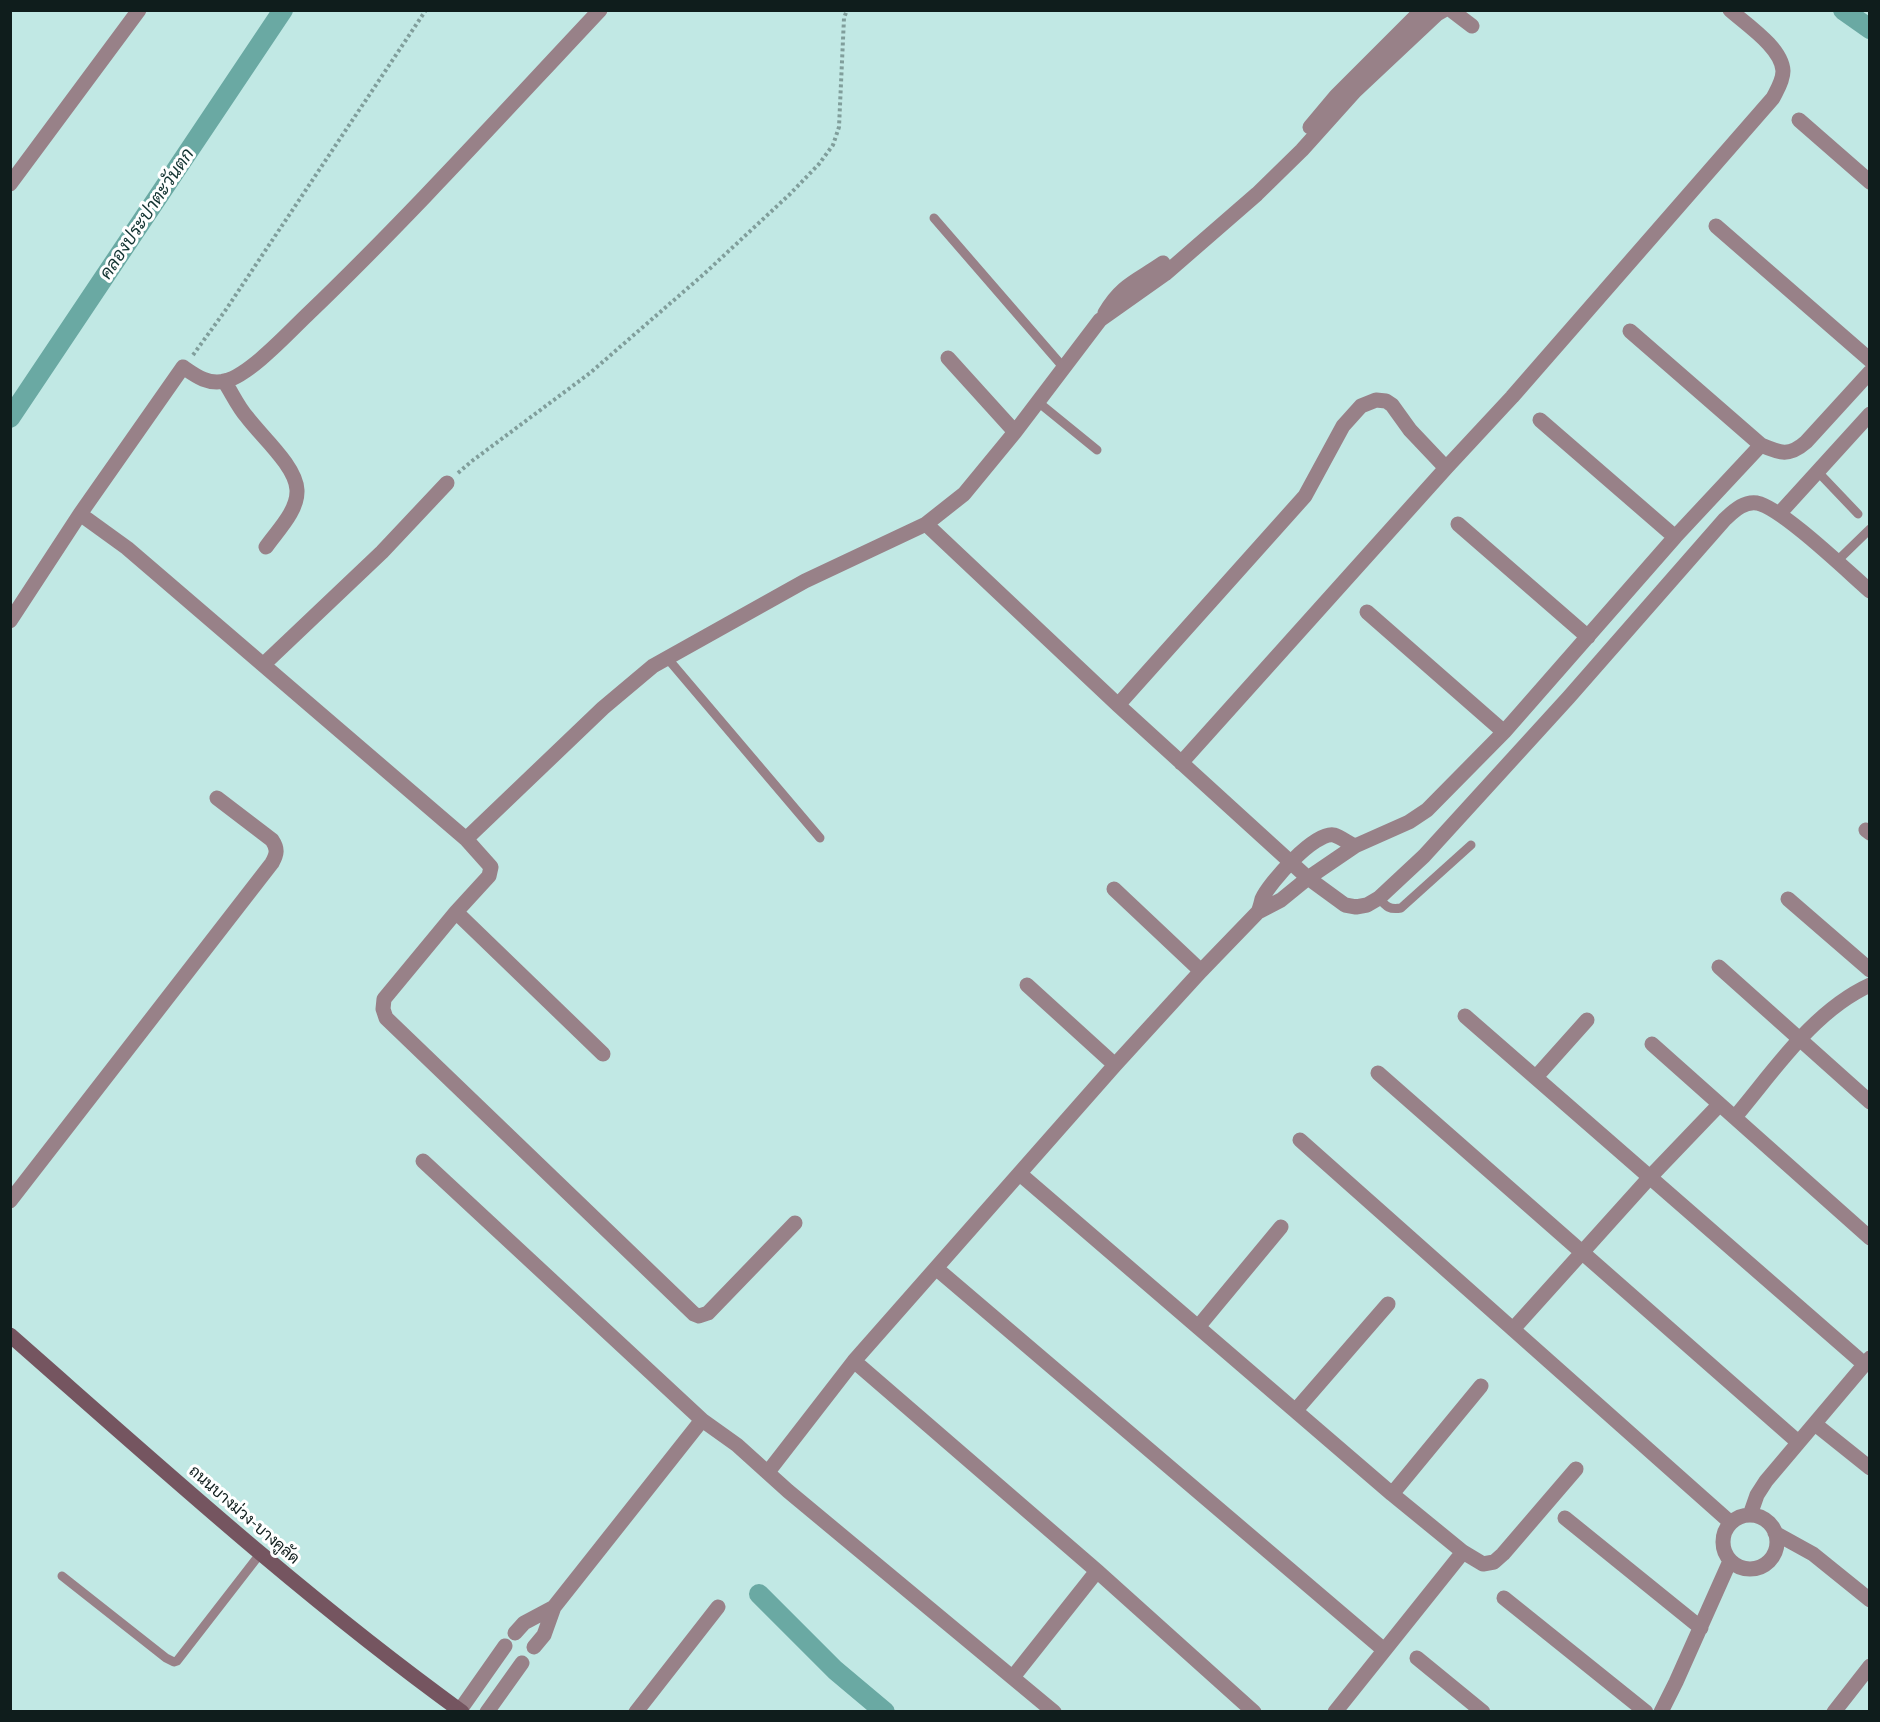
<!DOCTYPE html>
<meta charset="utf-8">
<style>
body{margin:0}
#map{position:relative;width:1880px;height:1722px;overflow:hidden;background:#c1e8e4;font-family:Quicksand,sans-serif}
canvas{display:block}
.frame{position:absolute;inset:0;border:12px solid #0f1d1c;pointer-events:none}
</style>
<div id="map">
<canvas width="1880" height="1722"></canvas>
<div class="frame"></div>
</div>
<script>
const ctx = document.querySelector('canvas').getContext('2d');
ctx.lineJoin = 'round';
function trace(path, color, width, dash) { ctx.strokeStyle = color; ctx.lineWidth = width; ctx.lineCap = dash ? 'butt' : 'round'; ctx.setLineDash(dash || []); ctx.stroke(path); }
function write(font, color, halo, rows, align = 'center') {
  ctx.font = font + ' Quicksand,Sarabun,sans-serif'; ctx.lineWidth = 6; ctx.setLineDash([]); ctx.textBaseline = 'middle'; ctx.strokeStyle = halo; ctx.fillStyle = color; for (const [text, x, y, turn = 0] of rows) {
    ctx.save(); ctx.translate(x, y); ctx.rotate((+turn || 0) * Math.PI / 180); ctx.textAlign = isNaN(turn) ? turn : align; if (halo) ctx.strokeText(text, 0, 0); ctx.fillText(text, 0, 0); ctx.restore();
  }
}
trace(new Path2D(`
 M1843,10L1870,29
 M10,418L283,10
 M759,1594L835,1670L885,1712`), '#6aa9a3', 20);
trace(new Path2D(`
 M193,355L225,311L426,10
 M458,473L472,461L590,373L704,274L790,194L819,164L833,145L839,127L844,18L847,10`), '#809e9b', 4, [3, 3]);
trace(new Path2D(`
 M934,218L1064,368
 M1038,402L1097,450
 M1818,472L1858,514
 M1836,562L1870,529
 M668,659L820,838
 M1379,898C1386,907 1390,910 1401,908L1471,845
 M62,1576L166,1658L174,1662L177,1661L260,1554`), '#988188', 9);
trace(new Path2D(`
 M1451,10L1472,26
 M1799,120L1870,182
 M1310,127L1336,96L1422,10
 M10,184L139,10
 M1716,226L1870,360
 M1105,313C1121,285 1137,281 1163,263
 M1630,331L1761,445C1780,453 1789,457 1806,442L1870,372
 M948,358L1015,432
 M224,381C232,393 238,407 247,417C261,436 296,466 297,490C298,511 277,531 266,547
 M1540,420L1675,537
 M80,514L183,367C196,376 208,385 225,381C250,375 290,331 309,313C410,216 504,112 600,10
 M1779,514L1870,414
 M926,524L1118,705L1308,878L1345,905L1356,907L1367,905L1379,898L1424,856L1569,697L1725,519C1734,511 1744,501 1757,503C1782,508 1848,572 1870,591
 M1458,524L1588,637
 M1367,612L1504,732
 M10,621L80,514L127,548L466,839L491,867L489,876L456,912L384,999L383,1009L386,1018L694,1314L699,1316L708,1313L795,1223
 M264,664L382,552L447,483
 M1118,705L1305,496L1343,426L1361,406L1376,400L1386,401L1392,405L1410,430L1446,468
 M1181,763L1446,468L1512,397L1773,98C1777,90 1783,81 1783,71C1782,48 1747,25 1730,10
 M1866,830L1870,833
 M466,839L603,708L653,666L805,581L926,524L964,494L1015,432L1100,320L1165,274L1257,194L1302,150L1355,91L1437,14L1444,10
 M1114,889L1201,971
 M1788,899L1870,970
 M456,912L603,1054
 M1258,912C1260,908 1261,903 1262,899C1269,883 1315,831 1334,835C1341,837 1348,843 1355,846
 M1719,967L1870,1102
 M1027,985L1115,1065
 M1465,1016L1863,1363
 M1652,1044L1870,1238
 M1378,1073L1798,1442
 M1536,1077L1587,1020
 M1735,1117C1774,1071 1813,1011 1870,985
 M1300,1140L1731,1523
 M423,1161L702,1420
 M1020,1174L1392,1494L1463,1552L1483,1564L1494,1562L1503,1554L1576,1469
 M10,1201L272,863C277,854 278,849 272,840L217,798
 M937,1269L1384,1650
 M1198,1327L1281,1227
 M1514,1328L1650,1177L1719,1105
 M854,1361L1097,1571L1254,1712
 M1296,1410L1388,1304
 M1815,1424L1870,1468
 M768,1472L854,1361L1115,1065L1201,971L1258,912L1281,900L1308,878L1355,846L1409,822L1427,810L1504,732L1675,537L1761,445
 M1392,1494L1481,1386
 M1750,1515L1757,1495L1766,1481L1870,1358
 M1723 1542a27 27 0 1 1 54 0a27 27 0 1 1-54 0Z
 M1565,1518L1701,1628
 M1775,1533L1813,1554L1870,1600
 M1504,1598L1646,1712
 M515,1633L524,1623L554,1607
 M534,1647L544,1635L554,1607L702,1420L737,1445L788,1491L1054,1712
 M1417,1658L1483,1712
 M1013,1677L1097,1571
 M460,1710L505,1646
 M487,1712L522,1663
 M636,1712L718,1607
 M1335,1712L1463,1552
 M1661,1712L1676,1682L1730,1561
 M1834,1712L1870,1666`), '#988188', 15);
trace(new Path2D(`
 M10,1335C158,1465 303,1597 462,1712`), '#755560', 15);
write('16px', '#0f1d1c', '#fff', [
 ["ถนนบางม่วง-บางคูลัด",244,1515,41]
]);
write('italic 18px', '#133331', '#fff', [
 ["คลองประปาตะวันตก",147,214,-56]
]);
</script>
